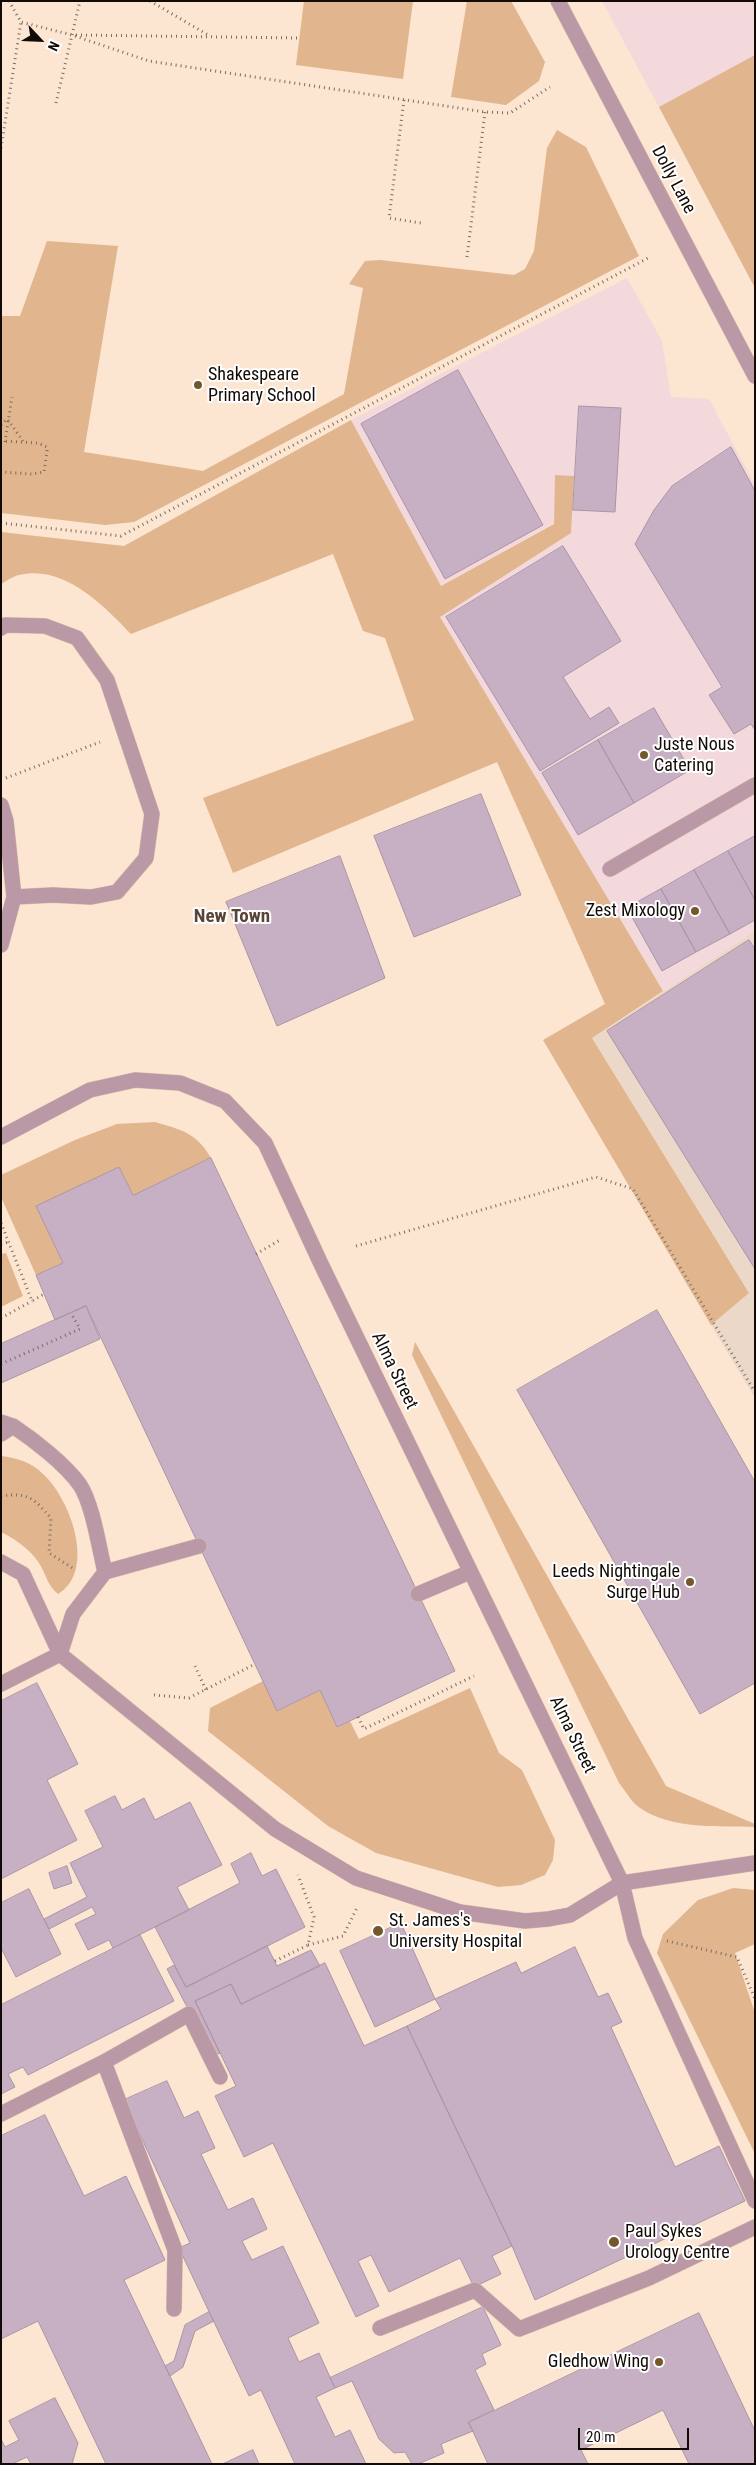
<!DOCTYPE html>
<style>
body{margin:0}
#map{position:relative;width:756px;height:2465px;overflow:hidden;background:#fce5d1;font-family:"Roboto Condensed",sans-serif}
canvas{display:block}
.frame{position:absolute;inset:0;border:2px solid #120b05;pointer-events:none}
.north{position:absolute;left:15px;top:15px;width:50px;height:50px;-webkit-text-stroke:4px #fff;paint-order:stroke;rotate:115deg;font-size:14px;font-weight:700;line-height:20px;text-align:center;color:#120b05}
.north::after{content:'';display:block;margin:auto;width:18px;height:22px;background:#120b05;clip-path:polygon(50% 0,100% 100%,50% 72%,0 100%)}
.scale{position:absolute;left:578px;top:2428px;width:111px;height:22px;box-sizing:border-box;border:2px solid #120b05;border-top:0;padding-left:6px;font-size:15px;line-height:18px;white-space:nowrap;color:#120b05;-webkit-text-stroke:4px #fff;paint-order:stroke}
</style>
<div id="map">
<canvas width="756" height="2465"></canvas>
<div class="frame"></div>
<div class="north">N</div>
<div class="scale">20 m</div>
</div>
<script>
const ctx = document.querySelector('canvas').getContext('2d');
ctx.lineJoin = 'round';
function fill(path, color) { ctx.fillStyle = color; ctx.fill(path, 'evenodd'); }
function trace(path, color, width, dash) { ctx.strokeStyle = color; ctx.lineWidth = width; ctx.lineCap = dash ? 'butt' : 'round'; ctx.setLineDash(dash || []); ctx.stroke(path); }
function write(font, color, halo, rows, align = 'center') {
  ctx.font = font + ' "Roboto Condensed",sans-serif'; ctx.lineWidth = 4; ctx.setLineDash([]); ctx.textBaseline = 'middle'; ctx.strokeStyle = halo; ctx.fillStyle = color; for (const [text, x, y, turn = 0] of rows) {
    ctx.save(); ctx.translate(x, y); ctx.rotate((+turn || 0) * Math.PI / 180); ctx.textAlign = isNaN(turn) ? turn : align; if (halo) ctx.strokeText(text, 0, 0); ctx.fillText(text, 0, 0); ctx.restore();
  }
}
fill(new Path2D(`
 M755,931V1398L711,1325L749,1293L592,1038Z`), '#ebd8c8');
fill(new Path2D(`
 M602,1H755V288L659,107Z
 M627,278L662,341L671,397L709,399L755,485V931L663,991L439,617L571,533L555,475L554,523L441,586L351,420Z`), '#f3d8dc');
fill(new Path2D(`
 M304,1H413L403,79L296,65Z
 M467,1H511L545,62L539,81L506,105L451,97Z
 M755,55V288L659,107Z
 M557,130L586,147L639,256L134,522L105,525L1,513V316H20L47,241L118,246L84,452L203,471L344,394L363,288L349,284L365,261L380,260L514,275L525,269L534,251L547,148Z
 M351,420L441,586L554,524L555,475L574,476L571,533L440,617L663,991L592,1038L749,1293L711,1325L543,1040L605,1004L497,762L233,873L203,798L414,720L385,638L363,631L333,554L131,634C103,605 64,564 19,575C13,576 7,581 1,584V532L124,546Z
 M155,1122C181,1130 196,1132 211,1158L133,1195L119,1167L37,1206L63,1263L36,1275L1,1197V1175L75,1140L117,1124Z
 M6,1253L23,1296L1,1307V1254Z
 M415,1342L666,1786L755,1824V1827C718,1826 661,1830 633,1802C628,1796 624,1789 619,1783L412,1355Z
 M1,1456C17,1458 31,1462 43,1474C70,1498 97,1571 58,1594C47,1585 46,1574 39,1563C30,1549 15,1539 1,1532Z
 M263,1681L278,1711L320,1690L337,1727L350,1721L359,1739L470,1688L499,1753L522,1770L555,1840L553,1860L545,1875L521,1885L498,1887L376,1853L328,1826L208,1731L210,1708Z
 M733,1888L755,1890V1944L735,1953L755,2013V2154L657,1953L663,1934L698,1900Z`), '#e1b58e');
const building = new Path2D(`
 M458,370L543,525L445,579L361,424Z
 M579,406L621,408L615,512L573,510Z
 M731,447L755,491V730L751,724L734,734L709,695L722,687L635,544L654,510L672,486Z
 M563,546L621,641L563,677L590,719L609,707L619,723L540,771L446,617Z
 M654,708L690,770L634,803L598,740Z
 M598,740L634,803L578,835L542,773Z
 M481,794L521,895L414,937L374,836Z
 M755,836V900L728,851Z
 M728,851L755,900V920L730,934L694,870Z
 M340,856L385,978L277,1026L226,902Z
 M694,870L730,934L696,952L661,889Z
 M661,889L696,952L662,971L627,908Z
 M749,940L755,949V1269L607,1031Z
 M211,1158L455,1671L337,1727L320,1690L277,1711L86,1306L55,1320L36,1275L63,1263L36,1206L119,1167L133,1195Z
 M86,1306L100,1339L1,1383V1344Z
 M657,1310L755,1482V1683L700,1714L517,1390Z
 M37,1683L78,1764L47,1780L77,1840L1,1879V1701Z
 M115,1796L122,1810L144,1798L155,1820L190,1802L222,1865L177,1887L189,1910L113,1948L109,1940L88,1950L75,1924L96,1914L92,1907L49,1929L44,1919L87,1897L70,1863L103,1847L85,1811Z
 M251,1853L262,1876L276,1869L305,1927L186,1987L155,1927L240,1883L231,1864Z
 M67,1866L72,1883L54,1889L49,1873Z
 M29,1889L61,1954L16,1977L1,1948V1903Z
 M401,1923L435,1999L375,2027L340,1951Z
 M140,1935L174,2001L28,2075L23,2067L8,2074L15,2087L1,2094V2005Z
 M267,1946L277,1966L311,1950L320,1966L241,2004L231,1984L195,2001L220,2053L213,2056L167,1969L174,1965L186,1987Z
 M575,1947L598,1997L608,1993L622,2022L611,2027L675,2167L719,2146L745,2201L535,2300L512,2246L407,2026L441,2009L435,1999L516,1962L521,1973Z
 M325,1963L364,2046L407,2026L512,2246L492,2256L501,2274L474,2287L460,2258L389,2292L371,2255L358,2261L379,2306L356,2317L273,2143L244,2157L215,2096L236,2086L195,2001L231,1984L241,2004Z
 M167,2081L184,2118L198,2111L215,2148L201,2154L228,2210L253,2198L267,2229L242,2241L252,2260L283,2246L319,2323L288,2338L299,2362L319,2353L335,2388L316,2397L335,2437L350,2430L366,2464H295L261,2390L249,2396L179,2248L190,2243L124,2100Z
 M45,2115L84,2196L126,2176L165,2260L124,2280L212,2464H106L38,2321L1,2339V2136Z
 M483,2307L501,2345L482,2354L486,2364L475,2370L494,2410L468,2422L473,2431L441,2444L444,2453L418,2464H412L405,2452L394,2453L379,2439L352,2381L335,2388L330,2378Z
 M209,2312L214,2321L195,2331L183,2367L170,2376L165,2366L174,2361L185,2325Z
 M699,2313L755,2431V2464H689L663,2410L581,2450L588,2464H488L469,2423Z
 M55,2398L78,2443L72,2464H31L27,2457L12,2464H1V2439L5,2447L19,2440L9,2421Z
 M253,2450L259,2464H223Z`);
fill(building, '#c7b0c3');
trace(building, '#ab94a6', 1);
const minor = new Path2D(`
 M558,1L755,376
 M1,628L5,625L45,626L77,638L107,680L152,814L146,858L117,892L91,897L53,895L14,897
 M1,805L6,821L14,897L1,945
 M610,869L755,785
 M1,1137L90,1090L135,1080L180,1083L225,1101L265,1143L321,1264L622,1883L635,1938L755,2201
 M1,1422L13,1426L1,1434
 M1,1562L23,1574L60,1654L275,1829L356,1878L460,1912L525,1921L548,1919L570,1915L622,1883L755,1863
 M105,1572L199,1546
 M418,1594L470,1572
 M1,1684L60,1654L73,1614L105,1572C99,1548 93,1505 80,1485C65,1464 34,1440 13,1426
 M104,2062L175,2250L174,2309
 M1,2114L104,2062L189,2014L220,2077
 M380,2328L475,2290L519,2329L649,2278L755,2227`);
trace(minor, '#d7c2b0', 16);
trace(new Path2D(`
 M9,1L21,22L72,35L149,61L485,112L510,113L550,87
 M150,1L210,36
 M76,35L299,38
 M404,100L389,218L421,223
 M56,103L80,1
 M1,148L21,22
 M467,257L485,112
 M8,420L23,441
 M1,425L7,419
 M1,441L38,443L47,447V451L44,472L32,474L1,472
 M5,442L12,397
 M1,523L121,536L650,257
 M6,778L100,742
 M1,1223L32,1301L44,1294
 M1,1244L9,1242
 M356,1246L596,1177L633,1189L755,1392
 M256,1254L280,1240
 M1,1318L32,1301
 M1,1364L80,1329L71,1313
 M1,1496C29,1492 34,1499 51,1518L49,1553L74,1569
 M195,1666L206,1690
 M154,1695L189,1698L255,1664
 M358,1717L364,1729L474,1676
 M667,1941L737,1957L755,1999
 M308,1945L343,1936L357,1908
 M275,1961L308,1945L314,1917L298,1875`), '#7c6e61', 3, [1, 4]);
trace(minor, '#ba98a6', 15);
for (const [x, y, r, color] of [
 [198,385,5,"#74572a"],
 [644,755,5,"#74572a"],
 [695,911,5,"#74572a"],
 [690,1582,5,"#74572a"],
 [378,1931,6,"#74572a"],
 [614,2242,6,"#74572a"],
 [659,2362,5,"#74572a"]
]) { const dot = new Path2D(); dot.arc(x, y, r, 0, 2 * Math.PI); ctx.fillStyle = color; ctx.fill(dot); trace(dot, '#fff', 2); }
write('18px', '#120b05', '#fff', [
 ["Dolly Lane",673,180,62],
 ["Alma Street",394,1371,64],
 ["Alma Street",572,1735,64]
]);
write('18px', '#120b05', '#fff', [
 ["Shakespeare",208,375],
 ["Primary School",208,396],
 ["Juste Nous",654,745],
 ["Catering",654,766],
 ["Zest Mixology",685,911,"right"],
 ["Leeds Nightingale",680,1572,"right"],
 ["Surge Hub",680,1593,"right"],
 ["St. James's",389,1921],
 ["University Hospital",389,1942],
 ["Paul Sykes",625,2232],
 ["Urology Centre",625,2253],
 ["Gledhow Wing",649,2362,"right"]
], 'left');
write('bold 19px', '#584535', '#fff', [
 ["New Town",232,917]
]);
</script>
